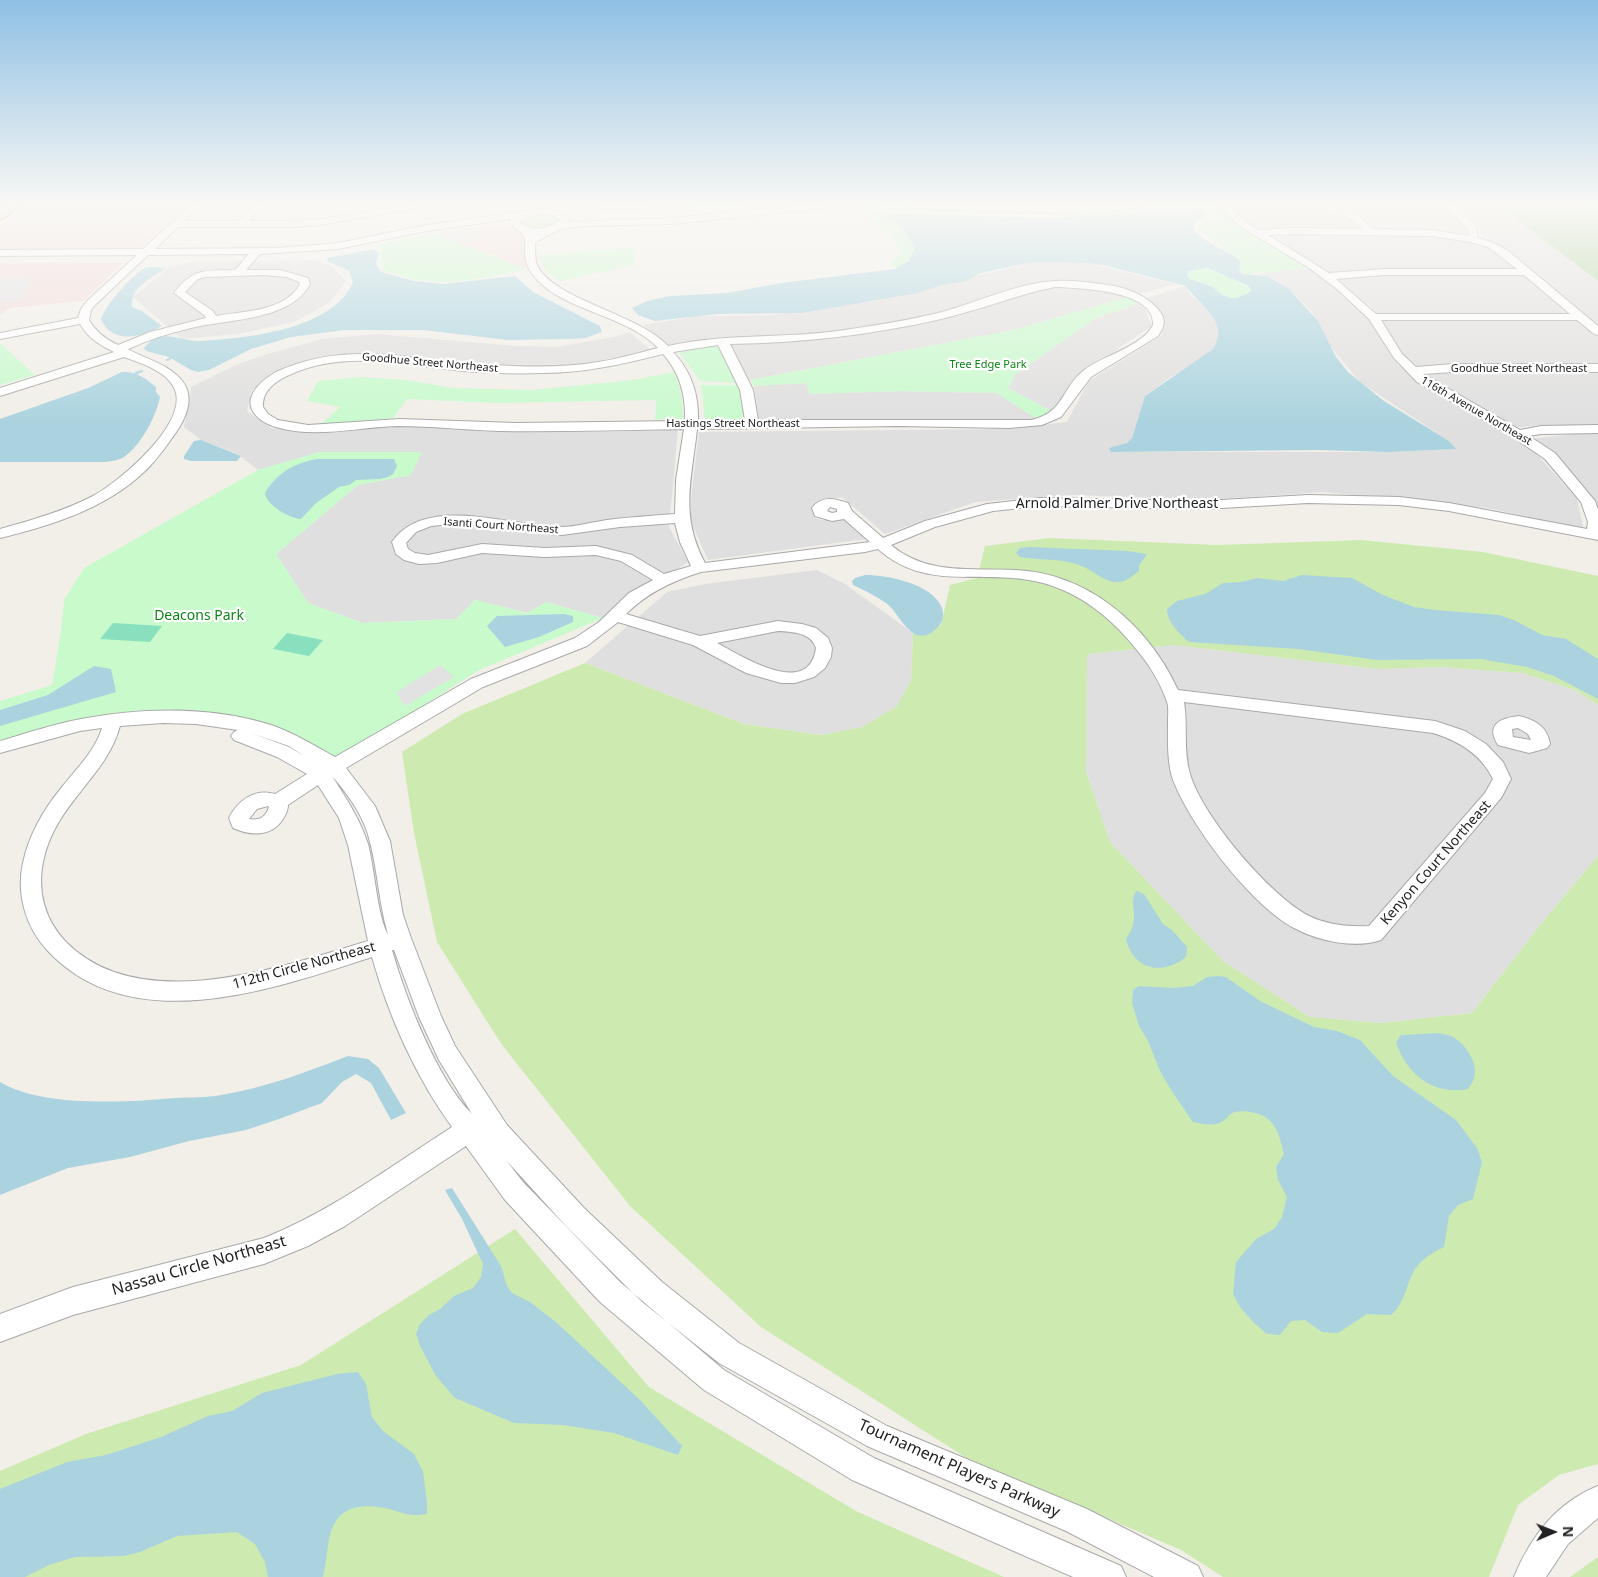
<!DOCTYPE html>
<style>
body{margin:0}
#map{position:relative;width:1598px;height:1577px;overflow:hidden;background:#f2efe9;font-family:"Noto Sans",sans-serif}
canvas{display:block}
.north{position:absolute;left:1528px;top:1507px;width:50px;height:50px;-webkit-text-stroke:4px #fff;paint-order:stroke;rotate:89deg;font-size:14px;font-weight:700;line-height:20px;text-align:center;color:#222}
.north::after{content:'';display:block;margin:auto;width:18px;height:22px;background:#222;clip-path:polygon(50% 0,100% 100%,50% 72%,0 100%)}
</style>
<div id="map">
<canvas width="1598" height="1577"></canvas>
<div class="north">N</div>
</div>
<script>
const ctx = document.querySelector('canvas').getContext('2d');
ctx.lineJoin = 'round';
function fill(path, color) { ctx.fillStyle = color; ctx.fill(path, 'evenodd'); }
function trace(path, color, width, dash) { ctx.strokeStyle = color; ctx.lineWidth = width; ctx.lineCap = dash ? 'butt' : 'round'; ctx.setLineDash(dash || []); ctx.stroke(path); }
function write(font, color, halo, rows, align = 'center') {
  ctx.font = font + ' "Noto Sans",sans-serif'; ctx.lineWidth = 4.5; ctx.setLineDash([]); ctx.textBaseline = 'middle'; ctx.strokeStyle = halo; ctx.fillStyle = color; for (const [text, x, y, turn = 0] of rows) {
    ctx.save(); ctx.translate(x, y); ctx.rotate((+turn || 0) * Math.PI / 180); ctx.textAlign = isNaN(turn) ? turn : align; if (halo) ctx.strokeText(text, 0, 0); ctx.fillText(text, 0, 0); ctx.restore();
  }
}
fill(new Path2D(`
 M1228,205H1443L1464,223L1468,235L1450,231L1376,230L1356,211L1345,207L1330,206L1325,211L1351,219L1363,230H1257Z
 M1455,205H1497L1598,281V330L1506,250L1481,239L1480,227Z
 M1432,233L1471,239L1494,248L1517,267L1513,270H1372L1328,273L1265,235L1266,234Z
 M317,260L333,267L346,281L329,303L294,322L239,334L182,339L133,297L170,267L197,261Z
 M1033,262L1088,263L1175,284L1013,330L750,380L726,346L715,337L670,347L643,325L697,316L774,315L879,300Z
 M1309,268L1332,283L1369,320L1398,365L1418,380L1534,451L1577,499L1584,530L1488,508L1323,492L1206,500L1073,495L975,502L885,534L842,497L817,502L814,518L821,520H847L866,539L708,560L689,517L699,432L1008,429L1067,422L1089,381L1162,335L1165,320L1143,299L1187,286L1189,293L1208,310L1216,322L1219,332L1218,342L1213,349L1199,360L1169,378L1145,396L1132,438L1127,443L1111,452H1389L1455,449L1449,441L1360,382L1330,346L1312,312L1288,288L1272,278L1257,273Z
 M1525,274L1571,313H1378L1337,279L1365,275Z
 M1140,303L1145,309L1152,326L1120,347L1053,412L1008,388L1016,374L1096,318Z
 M1381,319H1583L1598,332V364L1416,367L1397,355Z
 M629,332L651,350L590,364L471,365L401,356L362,354L310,360L278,371L252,390L247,411L271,428L315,433L389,425L567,430L678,428L669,527L688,562L603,618L546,602L528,613L475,600L456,619L363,623L308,603L276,554L358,485L411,475L320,452L258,470L238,454L201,440L184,427L190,401L191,387L236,365L264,355L322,339L377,334L517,346L557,347L619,336Z
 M1598,372V425H1539L1515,428L1459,398L1423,373Z
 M807,383L810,394L900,391L997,393L1037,419L1011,421L924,419L766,421L759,419L754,386Z
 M1598,431V515L1589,492L1555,455L1532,439Z
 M817,570L845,584L913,633L911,681L896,707L862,727L821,735L744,724L585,663L667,592L705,584Z
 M1174,645L1378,669L1441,667L1522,673L1575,690L1598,705V856L1541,924L1472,1013L1381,1023L1310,1017L1223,961L1110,842L1086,771L1087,654Z`), '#e0dfdf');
fill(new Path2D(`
 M27,205H198L148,252L0,249V225Z
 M490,225L509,226L524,232L527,240L525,245V269L489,253L467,247L441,236L439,232Z
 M124,262L83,301L10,308L0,315V263Z`), '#f2dad9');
fill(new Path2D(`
 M547,213L561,218L559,223C542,229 535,231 518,223L519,220L533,214Z
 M1049,538L1218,545L1361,540L1483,552L1598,576V705L1575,690L1522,673L1441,667L1378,669L1174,645L1087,654L1086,771L1110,842L1223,961L1310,1017L1381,1023L1472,1013L1541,924L1598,856V1464L1559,1475L1518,1505L1489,1577H1223L1181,1550L965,1457L761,1327L630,1206L502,1045L437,942L414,833L402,752L462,714L585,663L744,724L821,735L862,727L896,707L911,681L913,633L924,635L941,625L950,585L977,578L985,546Z
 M515,1229L649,1387L856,1511L1004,1577H0V1471L86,1434L301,1365Z
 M1598,1557V1577H1570Z`), '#cdebb0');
fill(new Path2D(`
 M1497,205H1592L1598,207V281Z`), '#add19e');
fill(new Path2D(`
 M689,205H758L694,212Z
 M1156,205H1217L1234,221L1262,241L1309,268L1248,274L1238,271L1241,262C1227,249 1211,241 1197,228L1211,214L1207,210L1074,216L884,212L882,216C895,222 911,235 916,248L909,261L897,267L889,264L901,252L893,236L870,222L861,206L1111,209Z
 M439,232L441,236C469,247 497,257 525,269C478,280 429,291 383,269L380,259L382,251L377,245Z
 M626,248L636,249L635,265L576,277L560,282L544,268L539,255Z
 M1204,268C1212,269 1247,284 1251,290L1250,292L1237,298H1230L1219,293L1213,287L1190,279L1187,276L1188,271Z
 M1127,297L1140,303L1096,318L1016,374L1008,388L1053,412L1037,419L997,393L900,391L810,394L806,383L754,386L750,380L1013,330Z
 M0,343L35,375L0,385Z
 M718,345L741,383L700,381L679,352Z
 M674,372C681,388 683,402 683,419H655L656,400L497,403L407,399L393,418L321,424L340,407L307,401L318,381L361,377L406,380L453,388L532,390L632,380Z
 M701,385H741L747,419H705Z
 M320,452H422L411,475L358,485L276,554L308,603L363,623L456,619L475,600L527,613L546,602L603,618L479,670L346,755L337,758L237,718L67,726L0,741V701L52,685L61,631L64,600L84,568L258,470Z`), '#c8facc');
fill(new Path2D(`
 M113,623L162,626L150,642L100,639Z
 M287,633L323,640L309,656L273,649Z`), '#88e0be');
fill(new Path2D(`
 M464,232L476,236V240L470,242L459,243L442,236L450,233Z
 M0,277L30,278L27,280L31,282L25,287L27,291L23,297L19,301L0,303Z
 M440,665L454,677L404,706L397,692Z`), '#e2e2e2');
fill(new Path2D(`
 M1202,209L1208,213L1193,225L1194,230C1201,237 1211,245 1221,249C1231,254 1233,254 1241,262L1239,271L1243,274L1267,276L1288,288L1318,321L1336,357L1348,372L1384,401L1449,441L1456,449L1389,452L1319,450L1111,452L1109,448L1127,443L1132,438L1145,396L1213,349C1231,321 1199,306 1186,286L1106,266L1088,263L1033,262L981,273L966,281L941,285L918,293L801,313L717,314L655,321L638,315L632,308L647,301L669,296L727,293L781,283L896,269L897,267L909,261L915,248C913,240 901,227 893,222C888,219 883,218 880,213L1050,218ZM1207,268L1247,285L1251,290L1250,292L1237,298H1230L1219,293L1213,287L1190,279L1187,276L1188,271Z
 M374,249L379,253L376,264L381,272L414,281L443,284L515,276L533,292L600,326L602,332L585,338L570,339L508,340L423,330H345L291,337L251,349L209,370L198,372L191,370L169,357L146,351L144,348C162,326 179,342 201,341C246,338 333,330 353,282L349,271L327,261L328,258Z
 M155,267L166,268C153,278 130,286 132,307L142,311L162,326C142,337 112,345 101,319C106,304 130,278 143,269C147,267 151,267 155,267Z
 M122,372C137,371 145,378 156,387V392L160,397C156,417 141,445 124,457C118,461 111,461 105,462H0V419L88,388Z
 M201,440L241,456L237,461H191L184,459V456L194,441Z
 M317,459H394L397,466L393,474L388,477L380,479L356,480L349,485L339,487L316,503L301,519C289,518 266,505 265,493C277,473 294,463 317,459Z
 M1030,547L1128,551L1147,554L1139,566V571C1133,575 1127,582 1119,582C1106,583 1098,574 1088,569C1066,557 1043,561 1020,557L1016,553L1020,548Z
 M865,575C888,575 933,584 942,608C944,614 943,622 939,626C913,654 901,614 886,603C876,596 864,590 853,585L852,581L855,578Z
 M1302,575L1352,578L1383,595L1414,607L1435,610L1499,615L1516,621L1542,635L1566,639L1598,659V699L1554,676L1527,667L1481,659L1377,660L1298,649L1189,642C1180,634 1167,622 1167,609L1177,601L1205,594L1223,583L1241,582L1257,578L1283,581Z
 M564,614L573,616V622L539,637L505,647L487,626L497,616Z
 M94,666L111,669L116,692L0,726V710L48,695Z
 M1136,891L1144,894L1163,924L1172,930L1187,947L1186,957C1163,976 1133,970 1126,939C1130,933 1133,927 1134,920C1135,909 1130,901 1136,891Z
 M1219,976L1226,977L1260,1001L1314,1027L1337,1031L1360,1040L1393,1076L1456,1120L1477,1148L1482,1162L1473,1199L1458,1205L1449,1216L1444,1247C1433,1252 1422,1259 1415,1269C1405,1286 1407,1300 1391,1315L1367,1314L1338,1333L1322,1332L1305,1320L1291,1321L1280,1335L1267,1334L1254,1323L1240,1307L1233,1294L1236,1262L1256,1239L1274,1229L1282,1217L1287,1197L1278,1180L1276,1167L1284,1154C1279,1133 1275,1116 1251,1112C1246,1111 1237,1111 1232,1113C1229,1115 1226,1119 1223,1121C1216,1127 1202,1124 1193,1122L1173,1093L1160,1071L1148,1041L1139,1026L1132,1003L1133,990L1139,986L1173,988L1193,986L1207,977Z
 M1439,1033C1443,1034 1447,1035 1451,1036C1465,1042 1479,1064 1474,1078C1473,1082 1470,1086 1468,1089C1434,1096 1406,1074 1396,1042L1401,1035Z
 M348,1056L368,1059L379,1068L406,1113L391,1120L371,1083L356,1074L342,1082L322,1103L279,1119L246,1130L189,1141L130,1157L68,1168L0,1195V1082C43,1108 127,1102 176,1098C191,1097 206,1098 221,1095C264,1088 307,1072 348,1056Z
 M452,1188L501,1266L507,1286L512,1293L530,1302L557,1323L640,1400L682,1446L678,1455L614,1433L563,1425L514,1423L455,1398L436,1376L420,1346L416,1334L420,1324L429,1315L440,1309L454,1296L473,1288L481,1277L483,1264L462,1219L445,1190Z
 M358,1372L366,1384L372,1417L383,1431L414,1454L423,1472L427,1502V1514C409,1517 405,1513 389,1509C361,1503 336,1505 329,1539C327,1551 326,1564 323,1577H268L265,1562L255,1544L237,1532L177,1536L140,1552L124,1556L75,1557L49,1565L25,1577H0V1489L67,1462L106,1455L161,1437L208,1416L232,1411L262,1393L337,1374Z`), '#aad3df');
trace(new Path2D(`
 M167,360L171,358`), '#aad3df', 2);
trace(new Path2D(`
 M136,373L142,371`), '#aad3df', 2.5);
const minor = new Path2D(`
 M191,205H201L184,221H238L255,205H265L249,221C275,221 301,222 327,218C359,214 390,205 423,205L418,208L326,224L292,227H178L155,249L278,248L338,243L427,225L539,209C550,209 562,210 570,219L567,222L671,218L800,205H832L827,208L671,224L584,226L561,229L535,242C536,249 534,257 537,265C552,299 639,314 668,346C726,333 786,339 845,330C877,325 911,320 942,312C978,302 1018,283 1055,281C1070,280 1086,282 1101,284C1121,286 1141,292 1156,307C1166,317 1166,325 1158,336L1091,377L1061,417L1042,425L1009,428L898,426L697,429C692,479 679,515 705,563L870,542L844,519L832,521L815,516L812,508C822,495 835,499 848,503L852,511L883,538L925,521L987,504L1040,498L1204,501L1308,495L1399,497L1449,503L1587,529L1588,522L1581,502L1545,459L1513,437L1417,382L1394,358L1369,319L1337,289L1309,268L1241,227L1218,205H1228L1247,223L1259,230L1293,228L1362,229L1354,221L1338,213L1336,211L1341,208L1360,217L1373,229L1432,230L1469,236L1468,229L1443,205H1453L1476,226L1478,238L1494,243L1507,250L1598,326V335L1594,334L1577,320H1381L1402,354L1416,367L1453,364H1598V372H1453L1423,374L1520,430L1541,426L1598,425V433L1541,434L1529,436L1555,453L1595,501L1598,510V540L1449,511L1399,505L1308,503L1204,509L1040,506L993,511L935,527L891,545C926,575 971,568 1015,570C1088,573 1148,625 1178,690L1435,721L1465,731L1486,744L1503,762L1511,779L1501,798L1381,940C1355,949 1318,941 1294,928C1251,905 1188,823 1172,777C1167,759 1168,739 1168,721C1168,715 1169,707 1167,702C1162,687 1153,671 1144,659C1115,620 1078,588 1029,580C975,571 924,590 878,549L865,552L701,572C672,581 647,593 626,614L700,636L778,621L802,624L816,628L828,638L832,648L831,657L825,668L814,677L795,683H781L746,673L693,645L618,622L587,646L483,687L346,768L375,806L390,841L403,915L411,938L441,1016L455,1046L507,1125L584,1208L662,1282L739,1343L887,1426L1087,1509L1198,1566L1203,1577H1154L1066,1531L867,1446L719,1363L642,1302L566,1226L506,1160L523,1182L620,1282L724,1370L874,1458L1121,1566L1126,1577H1073L852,1480L704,1390L600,1302L505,1200L466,1146L345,1226L308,1246L264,1264L73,1315L0,1342V1314L73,1287L264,1238C332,1211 391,1166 452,1127C416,1077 389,1017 372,957C274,989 131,1040 48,951C26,928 16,894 23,863C29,834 44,809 62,787C77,768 95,751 102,728L80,731L0,753V741C27,733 54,724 81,719C143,707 214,706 274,726C296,734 315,746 335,757L471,679L575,638L599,622L629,593L653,580L621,561L596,555L545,557L482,553L437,563L419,564L404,560L396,554L392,542C426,493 512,527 561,527C576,527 592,522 607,520C629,517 652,516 675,514L676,480L684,429C623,430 561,432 499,431C465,430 432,426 398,426C357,427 316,439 276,427C261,423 244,410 253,393C258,384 267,377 276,372C350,338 415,362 492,365C527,367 563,368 598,362C618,359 638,353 658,348C626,313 550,310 528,267C523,257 527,246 524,236L509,222L511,219L427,231L338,249L260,254L246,270H280L308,278L310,284C291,321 227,319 191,328C169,333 148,340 128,349C145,359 170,364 183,382C194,397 187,416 177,431C167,445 157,460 144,472C105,509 50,526 0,538V529C32,520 64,511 93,496C119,482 194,420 173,386C164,370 140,363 124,357L0,396V388L114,352C100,345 88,338 80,324L0,339V333L78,318L81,309L87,301L137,255L0,256V250L143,249ZM539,214L552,215L560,219C551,230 529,232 519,222L527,217ZM1293,234L1432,236L1470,242L1488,247L1517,269H1384L1329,273L1268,235ZM249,254L235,270C205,271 194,267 174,293L204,315L206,318L150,332L118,345C105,339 96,332 89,320L91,310L95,305L148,255ZM263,275L287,277L299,282L300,284C285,312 243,311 216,316L213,311L185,292L198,279L205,277ZM1384,275H1524L1570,314H1376L1336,279ZM1055,287C1078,288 1156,290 1153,325C1142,347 1101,356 1083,371C1061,389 1064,413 1031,420H758L753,390L730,344C801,343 871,335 941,319C980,310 1016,295 1055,287ZM718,345L740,390L745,420L698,421C699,394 691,371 673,352ZM663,354C680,373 686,395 685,421L516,423L400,419L308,425L278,420L268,414L263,407C262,392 274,382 287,376C344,349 402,365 463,371C489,373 516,374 543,373C584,373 623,364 663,354ZM830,507L837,509V512L832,513L827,511ZM675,523L680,542L691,566L664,574L632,555L596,546L545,548L482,544L428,555L415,553L408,549L406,543L416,532L431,526L450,524L474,525L562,535L620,527ZM778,631C792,632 811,632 816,648C809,700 740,655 717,643ZM1184,702L1433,733C1459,741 1481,754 1493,779L1485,793L1369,926C1349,927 1327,925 1309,916C1270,896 1202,816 1190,774C1183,751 1188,726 1184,702ZM163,723L196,724L238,730L234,732L231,736L234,740L277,757L307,774L275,794C255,788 238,800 229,818L233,828C250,836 272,837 283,819C286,814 288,810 288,805L318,785L339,818L348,845L368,941C282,967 140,1017 66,942C45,920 37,892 43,862C55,803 106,778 120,726ZM251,733L289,746L304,756L289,747ZM332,776C348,794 365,818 370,842C378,873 379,904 388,934C378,920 374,865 368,844C360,819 346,798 332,776ZM268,806L269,807C266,817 259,821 249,819L257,809ZM392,950H394L419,1017L439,1060L472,1114C437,1079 406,999 392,950Z
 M592,205H650L645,208H597Z
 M907,205H1143C1127,218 944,209 912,208Z
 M1519,716C1535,720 1547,726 1550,744L1547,748L1529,753L1498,745C1485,724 1501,718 1519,716ZM1518,728L1528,734L1531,740L1513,737L1512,729Z
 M1598,1486V1518L1568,1544L1546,1577H1514C1531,1536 1556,1503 1598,1486Z`);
const major = new Path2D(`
 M7,205H20L4,218L0,219V210Z`);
trace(minor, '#a9a9a9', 2);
trace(major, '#a06b00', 3);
fill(minor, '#fff');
fill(major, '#fcd6a4');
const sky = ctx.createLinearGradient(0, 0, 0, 426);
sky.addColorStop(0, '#8fc0e4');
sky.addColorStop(0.48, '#f9f8f5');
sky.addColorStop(1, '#f9f8f500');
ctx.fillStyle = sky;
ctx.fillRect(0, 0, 1598, 426);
write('11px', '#222', '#fff', [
 ["Goodhue Street Northeast",430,363,5],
 ["Goodhue Street Northeast",1519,369],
 ["116th Avenue Northeast",1476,411,30],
 ["Hastings Street Northeast",733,424],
 ["Isanti Court Northeast",501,526,4]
]);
write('11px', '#0c8416', '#fff', [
 ["Tree Edge Park",988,365]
]);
write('14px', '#222', '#fff', [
 ["Arnold Palmer Drive Northeast",1117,504],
 ["Kenyon Court Northeast",1436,863,-49],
 ["112th Circle Northeast",304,966,-15]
]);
write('14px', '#0c8416', '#fff', [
 ["Deacons Park",199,616]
]);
write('16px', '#222', '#fff', [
 ["Nassau Circle Northeast",199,1266,-16],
 ["Tournament Players Parkway",959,1469,24]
]);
</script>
